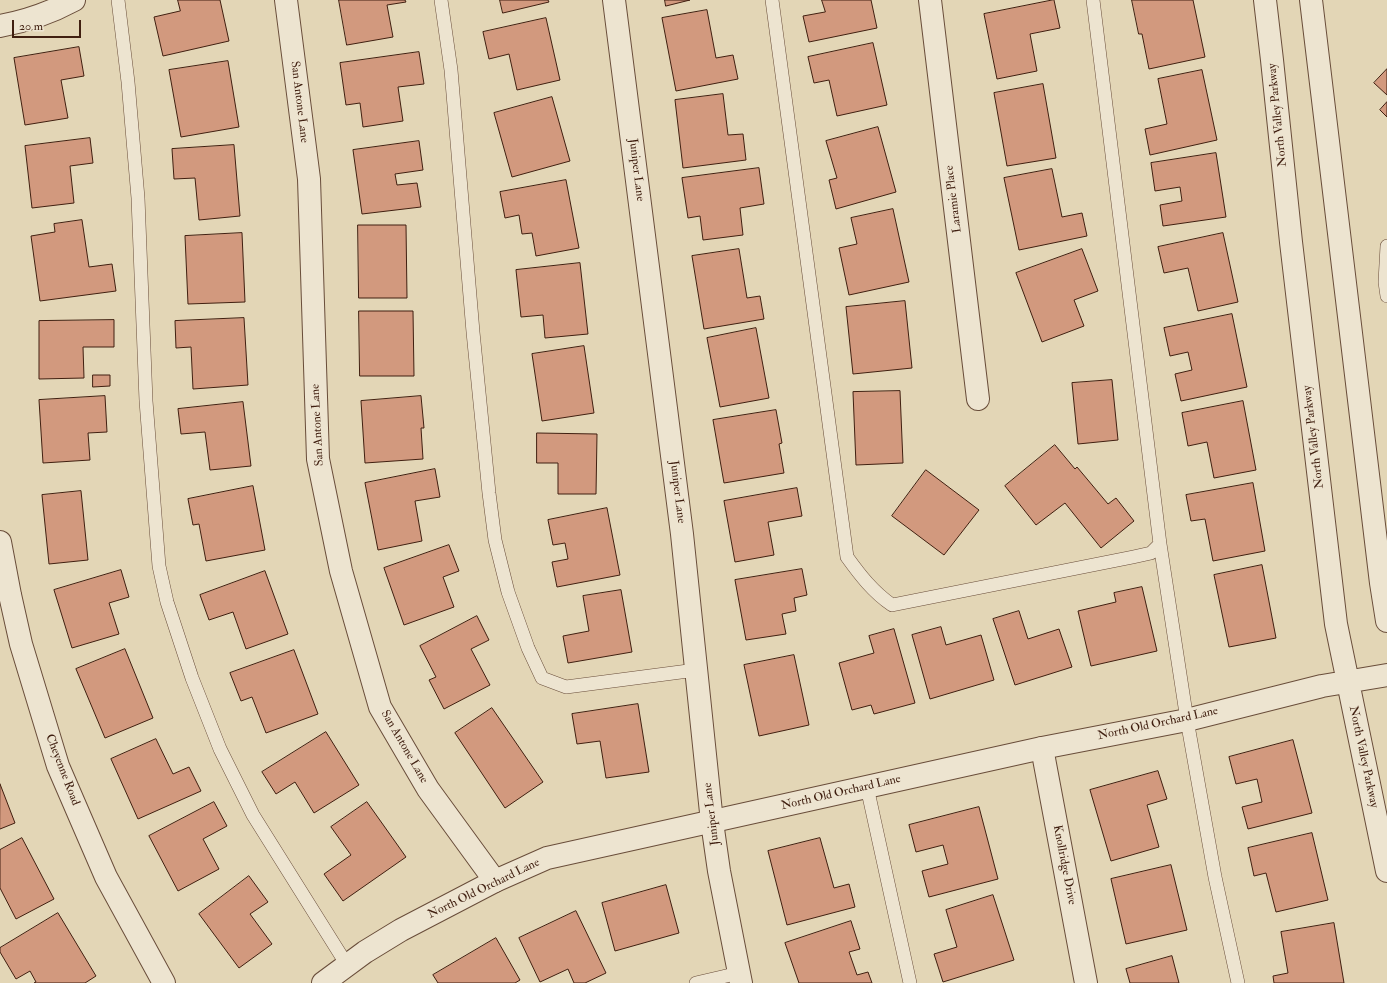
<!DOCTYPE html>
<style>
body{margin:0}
#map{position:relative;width:1387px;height:983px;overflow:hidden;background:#e3d6b6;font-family:"IM FELL Double Pica",serif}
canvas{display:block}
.scale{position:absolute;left:12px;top:20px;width:69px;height:18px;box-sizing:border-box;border:2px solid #401f10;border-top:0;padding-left:5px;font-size:12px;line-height:14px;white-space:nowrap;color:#401f10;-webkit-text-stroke:3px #ede4d0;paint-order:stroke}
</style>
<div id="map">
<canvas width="1387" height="983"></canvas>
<div class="scale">20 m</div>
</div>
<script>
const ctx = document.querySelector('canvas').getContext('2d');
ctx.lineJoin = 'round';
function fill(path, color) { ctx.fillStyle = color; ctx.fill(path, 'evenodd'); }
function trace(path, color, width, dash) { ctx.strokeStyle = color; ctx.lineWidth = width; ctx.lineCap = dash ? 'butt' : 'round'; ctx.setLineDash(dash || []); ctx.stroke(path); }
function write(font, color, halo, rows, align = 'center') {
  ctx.font = font + ' "IM FELL Double Pica",serif'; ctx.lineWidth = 3; ctx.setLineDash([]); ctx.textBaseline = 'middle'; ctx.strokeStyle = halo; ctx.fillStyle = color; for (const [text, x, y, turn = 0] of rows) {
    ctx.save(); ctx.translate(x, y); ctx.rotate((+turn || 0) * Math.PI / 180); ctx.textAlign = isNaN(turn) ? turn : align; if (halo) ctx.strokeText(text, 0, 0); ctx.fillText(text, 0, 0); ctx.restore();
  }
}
const building = new Path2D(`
 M178,0H220L229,41L163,56L154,17L180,11Z
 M339,0H405L406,2L387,5L393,37L347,45Z
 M500,0H548L549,2L503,13Z
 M665,0H690L666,6Z
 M822,0H871L877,28L809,42L803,16L825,12Z
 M1054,0L1060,28L1030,34L1037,71L997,79L984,14Z
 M1132,0H1193L1205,57L1149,69L1142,34H1139Z
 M707,10L716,58L733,55L738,79L676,91L662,18Z
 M546,18L560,80L517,90L509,54L489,59L483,32Z
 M873,43L887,105L837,116L829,80L814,83L808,57Z
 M79,47L84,76L61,80L68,118L25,125L14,58Z
 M419,52L424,84L398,87L403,121L363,127L360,103L346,105L340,63Z
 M228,61L239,127L181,137L169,70Z
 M1387,69V95L1374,83Z
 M1202,70L1217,140L1150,155L1145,129L1167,124L1158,79Z
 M1043,84L1056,158L1007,166L994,93Z
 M723,94L728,135L743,134L746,160L683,168L675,100Z
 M552,97L570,161L512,177L494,113Z
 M1387,102V117L1380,110Z
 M878,127L896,192L836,209L829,180L837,178L826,141Z
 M90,138L93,163L70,166L74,203L32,208L25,146Z
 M419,141L423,170L395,174L397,185L417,183L421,207L362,214L353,150Z
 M234,145L240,216L199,220L195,178L174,179L172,149Z
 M1216,153L1226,217L1163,226L1160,205L1182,201L1180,187L1155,191L1151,163Z
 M759,168L764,204L740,208L743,235L703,240L700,216L688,218L682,178Z
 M1052,169L1062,217L1082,213L1087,236L1019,250L1004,178Z
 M566,180L579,248L536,256L532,233L522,234L519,215L505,218L500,192Z
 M893,209L909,282L849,295L839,248L857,244L851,218Z
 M82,220L89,267L112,264L116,291L40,301L31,236L55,232L54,224Z
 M358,225H406L407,298H359Z
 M242,233L245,302L188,304L185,236Z
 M1223,233L1238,302L1198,311L1188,268L1164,273L1158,247Z
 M739,249L747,298L760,296L764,319L704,329L692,256Z
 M1082,249L1098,291L1074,300L1084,326L1042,342L1016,273Z
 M580,263L588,334L545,338L543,315L521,317L516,270Z
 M905,301L912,368L853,374L846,307Z
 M359,311H413L414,376H360Z
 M1232,314L1247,387L1181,401L1175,374L1192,370L1188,352L1170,356L1164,328Z
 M244,318L248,385L193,389L191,347L176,348L175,321Z
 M114,320V347H83L84,378L39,379V321Z
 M756,328L769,398L720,407L707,338Z
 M584,346L594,413L542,421L532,354Z
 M93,375H110V386L93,387Z
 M1112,380L1118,440L1078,444L1072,383Z
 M900,391L903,463L856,465L853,392Z
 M105,396L107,432L88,433L90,460L43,463L39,400Z
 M421,396L424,428H421L423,459L365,463L361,401Z
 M1243,401L1256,470L1214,478L1207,442L1188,446L1182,413Z
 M243,402L251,466L210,470L205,432L181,434L178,409Z
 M776,410L782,443L779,444L784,473L724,483L713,420Z
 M537,433L597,434L596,494H558V463H537Z
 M1055,445L1075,469L1077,467L1108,504L1116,498L1134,521L1101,548L1065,503L1036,525L1005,486Z
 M435,469L440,497L415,501L422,541L378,550L365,483Z
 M926,470L979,510L944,555L892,516Z
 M1253,483L1265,551L1213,561L1205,519L1191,521L1186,495Z
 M253,486L265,550L206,561L199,524L193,525L188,499Z
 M797,488L802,516L768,522L774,555L735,562L724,501Z
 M81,491L88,560L49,564L42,495Z
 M607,508L620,575L557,587L552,562L568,559L565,543L553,545L548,520Z
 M449,545L459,571L443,577L454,607L404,625L384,568Z
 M1262,565L1276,638L1229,647L1214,575Z
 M802,569L807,595L794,598L796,611L782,614L786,634L746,640L735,580Z
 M121,570L129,597L109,603L119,634L72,648L54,590Z
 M265,571L288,634L246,649L233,612L209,620L200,595Z
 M1142,587L1157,651L1091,666L1078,611L1116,602L1114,593Z
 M621,590L632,652L568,663L563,636L589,631L583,596Z
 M1019,611L1028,639L1059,629L1072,667L1015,685L993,619Z
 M477,616L489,640L471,649L490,685L444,709L429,680L436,677L420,646Z
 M941,627L946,645L981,635L994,680L930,699L912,635Z
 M894,629L915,703L874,714L871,705L852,710L839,663L874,653L869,636Z
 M125,649L153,718L105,738L76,669Z
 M294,650L318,714L266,733L252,697L241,701L230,673Z
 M794,655L809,725L759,736L744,665Z
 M638,704L649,772L606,778L600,741L577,744L572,714Z
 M492,708L543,782L505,808L455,733Z
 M326,732L359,785L314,813L295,782L276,794L262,772Z
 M156,739L173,774L189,767L201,791L138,819L111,759Z
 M1293,740L1312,813L1248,829L1242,807L1262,802L1257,779L1236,784L1229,757Z
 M1158,771L1167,799L1147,805L1159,847L1111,861L1090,790Z
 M0,784L15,823L0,829Z
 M214,802L227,826L203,839L219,869L178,891L149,836Z
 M367,802L406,857L343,901L324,874L351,855L331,827Z
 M979,807L998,879L929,897L922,871L948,864L943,845L916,852L909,825Z
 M1312,833L1328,900L1276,912L1266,873L1254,876L1248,848Z
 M22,838L54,899L16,919L0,888V850Z
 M820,838L834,888L849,884L855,907L787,925L768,851Z
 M1171,865L1187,930L1126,944L1111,879Z
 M249,876L268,902L250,914L272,944L239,968L199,914Z
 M666,885L679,933L615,951L602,903Z
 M993,895L1014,960L943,982L934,954L957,947L946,910Z
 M576,911L606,973L585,983H574L568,969L540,982L519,938Z
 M58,913L96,976L85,983H34L36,982L30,971L16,979L0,952V948Z
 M851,921L860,949L849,952L857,975L868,972L872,983H799L785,943Z
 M1334,923L1344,983H1274L1273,976L1288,973L1281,932Z
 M496,938L520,980L515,983H438L433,975Z
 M1172,956L1179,983H1130L1126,969Z`);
fill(building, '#d2997e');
trace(building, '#401f10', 1);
const service = new Path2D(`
 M118,0L128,82L138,198L146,401L159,566L167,602L192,678L220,749L253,815L347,965
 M441,0L451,70L473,332L489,493L495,540L508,592L528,648L542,678L566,687L696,670
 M772,0L847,557C860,575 873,592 892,605L1133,557L1151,553L1160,544L1093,0
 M1387,246L1385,282L1387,296
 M1160,544L1187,720L1215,877L1238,983
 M867,787L910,983
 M696,983L739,973`);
const minor = new Path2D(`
 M286,0L309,179L318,459L341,571L380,707L428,789L495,881
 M614,0L682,534L712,822L719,871L741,983
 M930,0L978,399
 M0,26C27,21 50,13 74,0
 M0,542L10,595L21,644L58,766L106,877L164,983
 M1042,748L1086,983`);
const tertiary = new Path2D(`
 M1265,0L1272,60L1291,242L1336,624L1387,871
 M1311,0L1381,583L1387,621
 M323,983L365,952L401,930L495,881L547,858L1042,748L1187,720L1322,686L1387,675`);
trace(service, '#694d3a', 14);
trace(minor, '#694d3a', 24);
trace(tertiary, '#694d3a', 24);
trace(service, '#ede4d0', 13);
trace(minor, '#ede4d0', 22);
trace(tertiary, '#ede4d0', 22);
write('12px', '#401f10', '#ede4d0', [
 ["San Antone Lane",299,102,83],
 ["North Valley Parkway",1278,115,-96],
 ["Juniper Lane",636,170,83],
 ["Laramie Place",954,199,-97],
 ["San Antone Lane",318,425,-93],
 ["North Valley Parkway",1314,437,-97],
 ["Juniper Lane",677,492,83],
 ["North Old Orchard Lane",1158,724,-12],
 ["San Antone Lane",404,747,60],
 ["North Valley Parkway",1363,757,78],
 ["Cheyenne Road",62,770,69],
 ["North Old Orchard Lane",841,793,-13],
 ["Juniper Lane",712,814,-97],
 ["Knollridge Drive",1064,865,79],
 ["North Old Orchard Lane",484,889,-26]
]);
</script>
